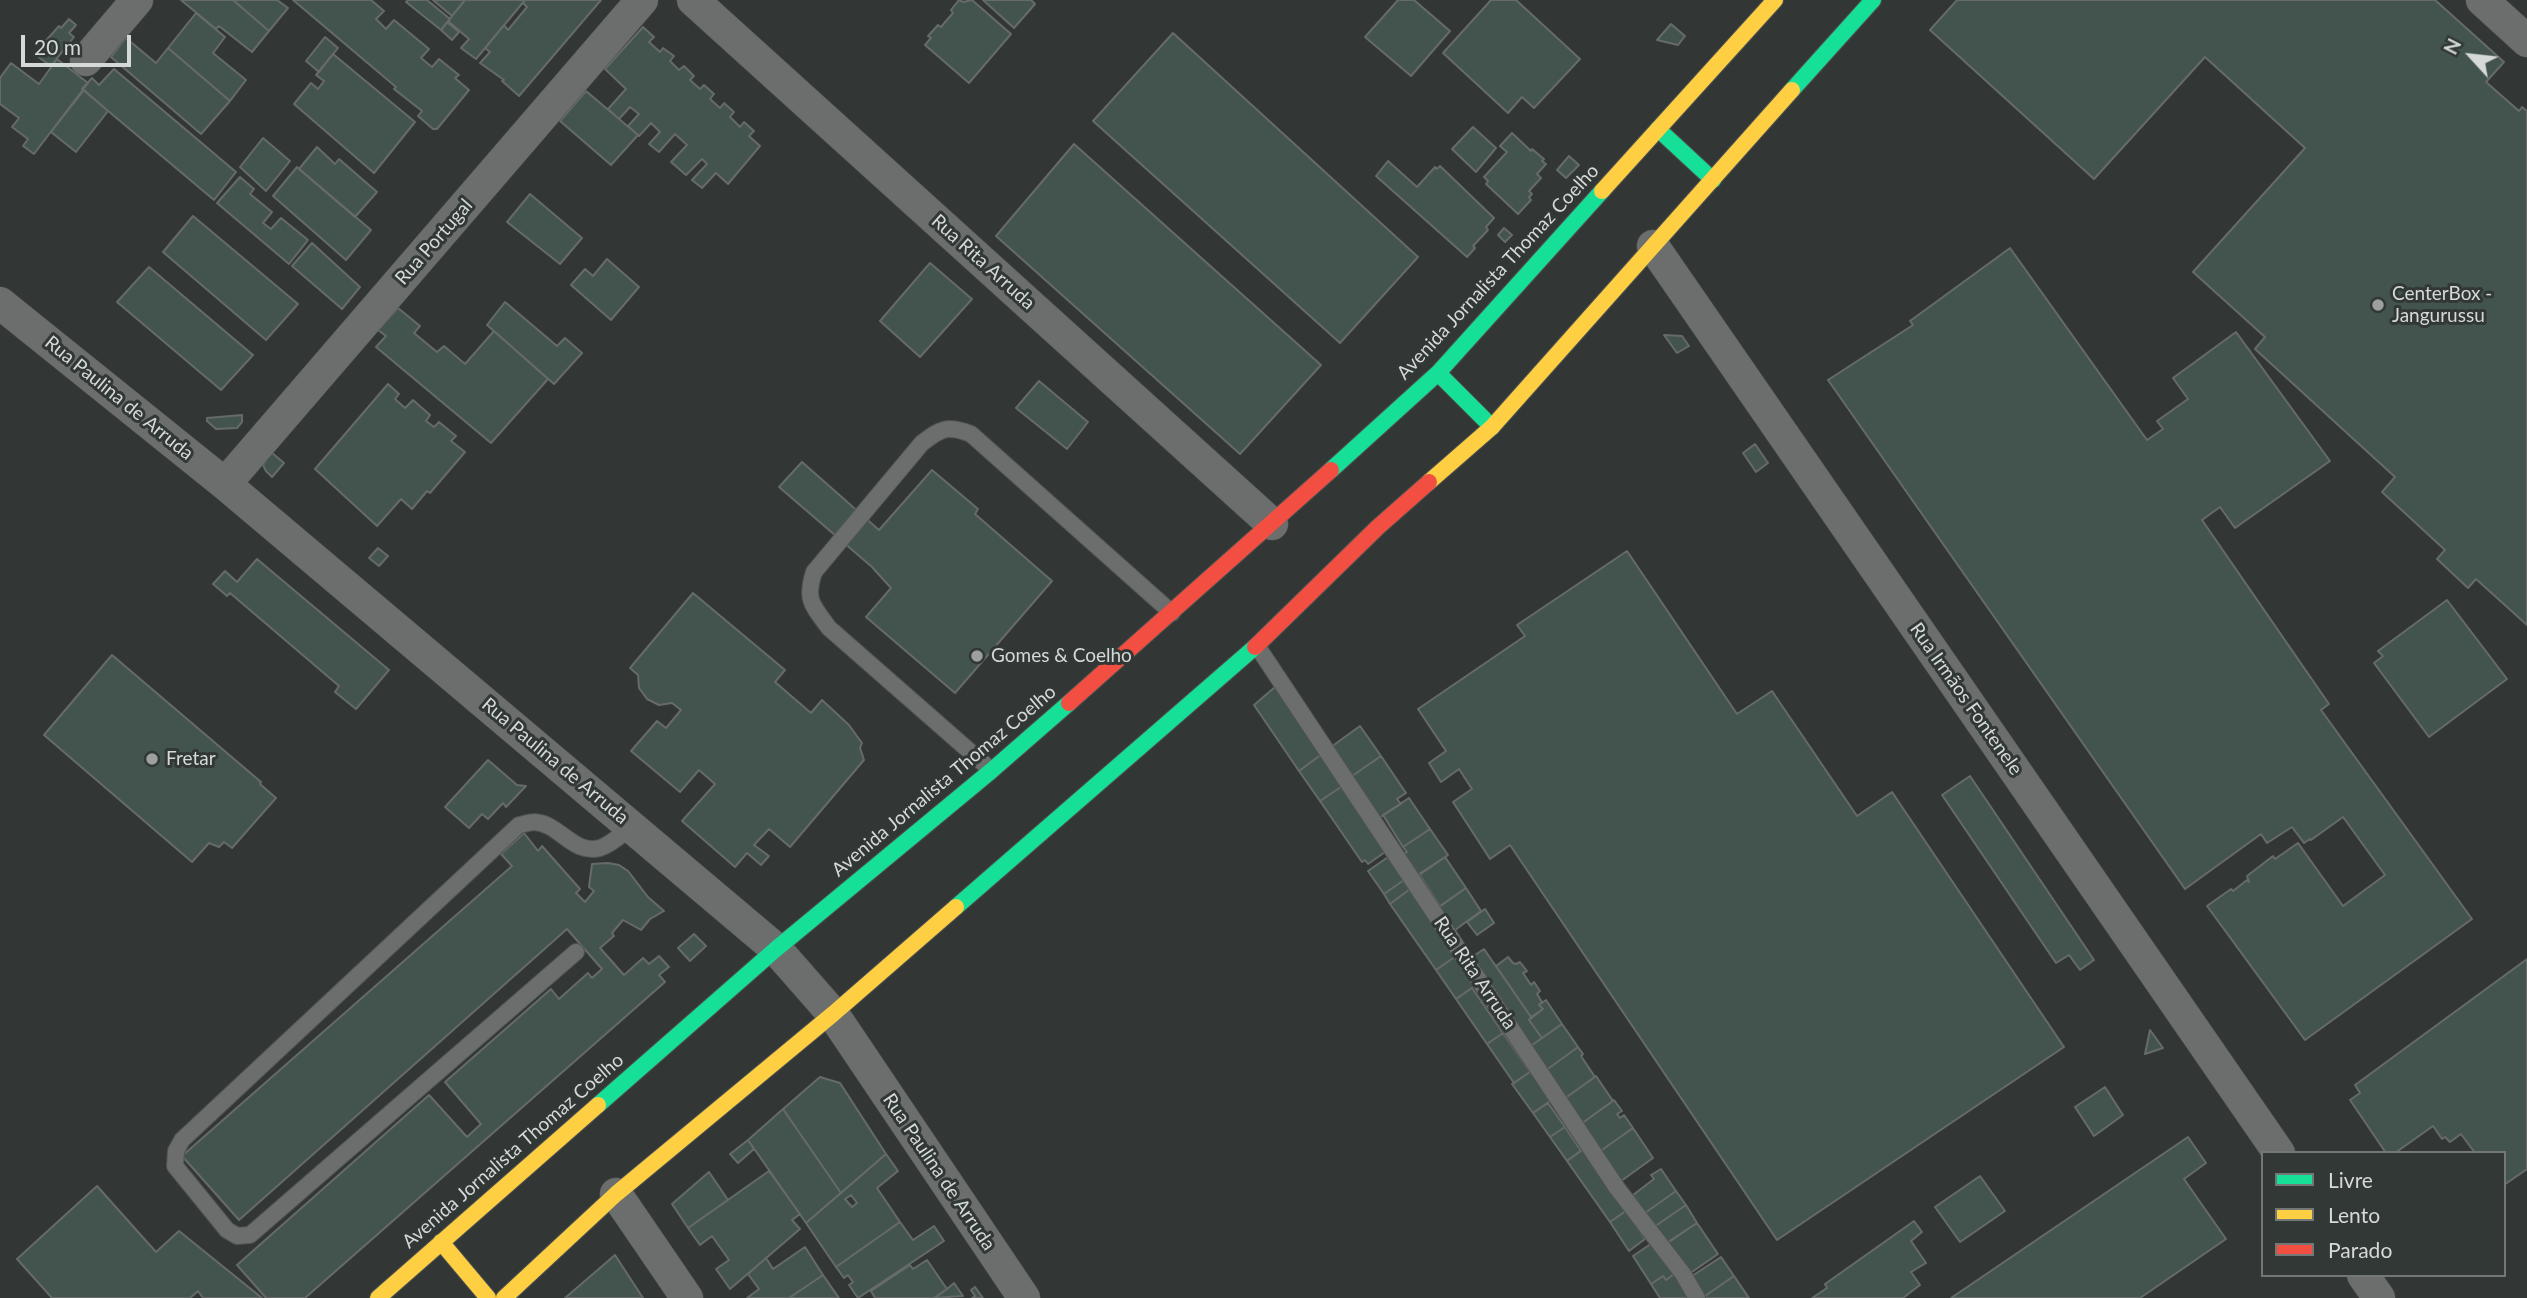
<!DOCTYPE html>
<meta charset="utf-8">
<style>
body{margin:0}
#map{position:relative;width:2527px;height:1298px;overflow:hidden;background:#323735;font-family:Lato,sans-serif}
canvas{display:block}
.legend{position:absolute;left:2261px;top:1151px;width:245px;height:126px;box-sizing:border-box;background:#313835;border:2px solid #737876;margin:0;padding:9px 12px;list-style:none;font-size:21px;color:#d5d9d7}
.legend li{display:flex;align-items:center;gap:14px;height:35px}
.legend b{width:35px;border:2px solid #737876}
.north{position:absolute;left:2436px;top:21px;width:70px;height:70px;-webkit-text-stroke:5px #313835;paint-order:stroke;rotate:297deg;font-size:19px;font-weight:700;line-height:28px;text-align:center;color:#d5d9d7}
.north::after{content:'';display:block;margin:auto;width:24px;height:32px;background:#d5d9d7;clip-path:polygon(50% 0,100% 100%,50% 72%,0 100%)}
.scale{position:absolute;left:21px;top:35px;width:110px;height:32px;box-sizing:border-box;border:4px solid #d5d9d7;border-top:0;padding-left:9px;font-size:21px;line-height:24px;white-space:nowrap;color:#d5d9d7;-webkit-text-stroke:5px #313835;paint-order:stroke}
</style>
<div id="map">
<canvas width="2527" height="1298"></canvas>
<ul class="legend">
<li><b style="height:9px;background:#16e098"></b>Livre</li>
<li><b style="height:9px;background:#ffcf43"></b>Lento</li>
<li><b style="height:9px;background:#f24e42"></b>Parado</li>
</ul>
<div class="north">N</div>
<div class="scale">20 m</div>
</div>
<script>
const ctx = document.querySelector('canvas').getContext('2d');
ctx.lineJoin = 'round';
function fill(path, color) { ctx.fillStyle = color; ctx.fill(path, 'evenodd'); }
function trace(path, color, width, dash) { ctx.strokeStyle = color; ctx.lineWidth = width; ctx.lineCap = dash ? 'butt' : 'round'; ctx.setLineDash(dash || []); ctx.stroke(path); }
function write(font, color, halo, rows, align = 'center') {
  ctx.font = font + ' Lato,sans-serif'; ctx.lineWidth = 6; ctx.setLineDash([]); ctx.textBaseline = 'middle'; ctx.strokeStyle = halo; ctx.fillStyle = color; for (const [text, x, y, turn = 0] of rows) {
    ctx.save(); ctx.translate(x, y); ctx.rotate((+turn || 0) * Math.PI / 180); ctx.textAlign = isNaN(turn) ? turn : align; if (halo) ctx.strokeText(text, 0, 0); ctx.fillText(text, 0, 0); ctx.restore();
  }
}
const building = new Path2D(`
 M181,0H233L269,31L252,52L219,26L216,29Z
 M233,0H277L288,8L269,31Z
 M293,0H371L384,11L376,19L386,29L394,20L429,49L421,58L432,67L439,59L459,75L455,78L469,90L437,129H433L418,116L422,111L394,89L396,87Z
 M408,0H427L450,19L441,30L406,2Z
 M433,0H465L452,16Z
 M465,0H525L476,59L461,48L469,39L448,21Z
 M525,0H601L519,96L502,81L504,80L480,63L490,52L485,48L504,25L508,30L527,7L523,3Z
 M959,0L963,2L972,0L1011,34L969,83L925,45L931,38L928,36L938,25L941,27L946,21L953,13L951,10Z
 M983,0H1031L1035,4L1014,28Z
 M1398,0H1414L1450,31L1411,76L1365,37Z
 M1491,0H1516L1580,59L1534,108L1522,97L1508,113L1443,53Z
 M1957,0H2435L2504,62L2486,82L2519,111L2522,107L2527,111V625L2476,579L2468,588L2437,559L2445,550L2382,492L2395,477L2255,349L2265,337L2193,272L2305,148L2205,57L2094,179L1930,30Z
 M196,13L225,37L213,53L246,80L230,101L168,48Z
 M69,19L76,25L69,33L74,37L51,66L34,54L59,26L61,28Z
 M447,22L459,32L452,40L441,30Z
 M1671,24L1685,36L1678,45L1657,40Z
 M643,27L654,37L649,42L660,52L663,48L674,56L670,61L679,70L684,66L694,76L690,80L700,89L704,85L714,94L710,99L720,108L724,103L734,112L730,117L740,127L744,122L754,131L749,136L760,146L728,184L716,173L702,188L692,180L707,164L702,159L686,175L671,162L687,145L675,134L659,152L649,144L660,132L651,123L639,136L628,126L639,114L630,107L619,119L608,109L626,89L605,69Z
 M1173,33L1418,257L1340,343L1093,121Z
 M325,37L338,48L319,72L306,61Z
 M126,38L156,63L168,48L230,101L201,134L111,57Z
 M333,54L415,122L374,173L294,104L311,83L318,89L324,81L316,75Z
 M57,59L88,83L34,154L23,146L28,139L12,127L19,118L0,104V78L11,63L39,84Z
 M114,69L236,172L214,200L82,89L92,78L99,85Z
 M84,90L108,111L76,152L51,132Z
 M586,91L638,135L611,165L560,121Z
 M1473,127L1496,148L1476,172L1452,149Z
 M1512,133L1531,151L1532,149L1544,159L1542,161L1546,164L1537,174L1541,178L1529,191L1532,194L1529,197L1531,200L1518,214L1486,184L1488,181L1484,177L1507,152L1500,146Z
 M263,138L290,161L266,191L240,167Z
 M1074,144L1321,365L1240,454L996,236Z
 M317,147L335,164L339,159L377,192L355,217L299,169Z
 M1569,156L1579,165L1566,178L1557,170Z
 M1388,161L1417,187L1435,167L1437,169L1440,166L1494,218L1486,227L1488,230L1473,246L1475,248L1467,257L1376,176Z
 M297,167L371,230L346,260L273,196Z
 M240,177L254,189L250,194L272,212L263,223L271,229L281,218L308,240L289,264L217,203Z
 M530,194L582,238L560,264L507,222Z
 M193,216L298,304L266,340L163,252Z
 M1504,228L1512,235L1505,242L1498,235Z
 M312,243L360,287L342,309L292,266Z
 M2010,248L2147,440L2163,429L2157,421L2188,399L2173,378L2236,332L2330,461L2235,528L2220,507L2202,520L2329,704L2321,710L2472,919L2305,1040L2207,906L2231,889L2233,891L2247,880L2249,882L2247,876L2273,856L2275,859L2298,843L2343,906L2385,875L2343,817L2311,840L2310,839L2304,843L2292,827L2267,843L2261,834L2185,889L1828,380L1913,325L1910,321Z
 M607,259L639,287L611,320L571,285L585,269L593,276Z
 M930,263L972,299L920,357L880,321Z
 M149,267L253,355L221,390L117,302Z
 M505,302L557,346L565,338L582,353L554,384L487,325Z
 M398,308L420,326L414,333L437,352L444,346L465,364L494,331L548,379L491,443L376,347L386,336L378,330Z
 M1664,335L1682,336L1689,346L1677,353Z
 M1039,381L1088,422L1067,449L1016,408Z
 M388,384L399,394L395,399L405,408L413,400L430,415L426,421L434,427L439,422L456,436L451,441L465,452L430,493L427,491L412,509L401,499L377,526L315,469Z
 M242,415V422L237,428L216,429L207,421V418Z
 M1755,444L1768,463L1756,472L1743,453Z
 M271,452L284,463L272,477L266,471L263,465Z
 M802,462L879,530L932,470L978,509L975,514L1052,581L955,693L866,617L891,588L872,567L779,487Z
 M378,548L388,556L379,566L369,558Z
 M1627,551L1737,714L1772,691L1857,816L1892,792L2064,1047L1777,1240L1510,845L1490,859L1453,802L1472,789L1459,769L1441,782L1429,763L1446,751L1418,709L1525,636L1517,625Z
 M257,559L389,670L356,709L335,692L339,686L230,593L227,596L213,584L225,571L237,582Z
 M693,593L785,670L775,682L811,713L822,700L849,725L862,743L860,748L864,760L790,847L769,829L754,845L769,856L761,865L747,853L735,867L682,821L715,784L699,770L680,792L631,751L657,721L666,728L681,710L672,703L659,705L647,699L639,688L638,675L630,668Z
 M2447,600L2507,679L2429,737L2374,663L2383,656L2378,651Z
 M112,655L261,782L260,784L276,798L232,848L224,842L219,847L209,843L192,862L44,735Z
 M1275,687L1322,754L1299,771L1254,705Z
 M1360,726L1381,756L1352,776L1331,747Z
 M1322,754L1344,785L1320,801L1299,771Z
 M1381,756L1406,793L1397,799L1401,804L1379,818L1352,776Z
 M488,760L517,785L526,786L506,807L503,803L488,819L482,814L469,828L445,807Z
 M1970,776L2094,960L2080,970L2069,955L2056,963L1942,795Z
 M1341,787L1385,852L1368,864L1365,860L1362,862L1320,801Z
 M1409,798L1430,829L1403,847L1383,815Z
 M1430,829L1448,855L1415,878L1400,857L1407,852L1403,847Z
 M524,833L538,851L542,846L580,889L576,893L585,902L594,891L589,887L592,864L608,863L619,865L628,871L648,897L664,911L650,919L641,930L623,920L612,933L614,936L600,948L624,975L643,958L649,964L659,956L669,967L659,975L665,982L305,1298H266L237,1265L429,1095L467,1137L481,1124L445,1082L551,989L559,999L588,973L592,978L602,969L567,929L239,1220L182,1156L512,866L501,854Z
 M1388,857L1404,880L1384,894L1368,871Z
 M1445,857L1466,888L1440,906L1419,874Z
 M1404,880L1410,889L1390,904L1384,894Z
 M1466,888L1481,911L1451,933L1435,910Z
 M1410,889L1456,956L1436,970L1390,904Z
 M1485,909L1494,923L1477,935L1467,922Z
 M694,934L706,946L690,961L678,948Z
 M1484,949L1531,1017L1529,1020L1542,1038L1528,1048L1469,959Z
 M1456,956L1476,985L1456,999L1436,970Z
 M1508,957L1513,963L1516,964L1520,962L1527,971L1523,973L1531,985L1534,982L1540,991L1537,994L1542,1002L1539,1005L1543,1009L1531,1017L1496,966Z
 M2527,959V1169L2504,1185V1153H2475L2461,1134L2450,1142L2445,1137L2442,1139L2433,1126L2395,1153H2386L2350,1100L2360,1093L2355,1085Z
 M1472,988L1503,1033L1487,1044L1456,999Z
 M1546,1000L1562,1024L1542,1038L1529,1020L1543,1009L1539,1005Z
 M1562,1024L1578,1047L1545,1071L1528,1048Z
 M2150,1030L2163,1048L2145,1054Z
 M1503,1033L1530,1072L1514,1083L1487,1044Z
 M1578,1047L1583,1054L1581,1056L1595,1077L1564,1099L1545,1071Z
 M1533,1070L1553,1099L1533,1113L1512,1084Z
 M1596,1076L1613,1101L1581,1124L1564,1099Z
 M820,1077L840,1083L886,1154L841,1193L783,1109Z
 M2105,1087L2123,1115L2094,1136L2075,1107Z
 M1614,1100L1622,1111L1617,1114L1620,1118L1624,1115L1633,1128L1599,1152L1581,1124Z
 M1548,1103L1565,1127L1550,1137L1533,1113Z
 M783,1109L841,1193L806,1223L748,1140Z
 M1565,1127L1581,1151L1567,1161L1550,1137Z
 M1633,1128L1653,1158L1617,1184L1599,1152Z
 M2188,1137L2206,1163L2184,1179L2226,1239L2140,1298H1951Z
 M748,1140L754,1149L738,1163L730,1154Z
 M1583,1149L1627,1210L1610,1222L1567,1161Z
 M886,1154L898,1171L877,1188L900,1222L836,1267L806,1223ZM851,1195L857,1203L852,1207L845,1199Z
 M1661,1169L1676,1191L1645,1213L1633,1195L1654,1179L1651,1175Z
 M769,1171L800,1214L792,1220L800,1229L730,1289L716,1269L729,1260L712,1236L700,1245L688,1228Z
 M709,1172L728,1200L688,1228L672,1204Z
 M1980,1176L2005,1211L1960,1242L1935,1207Z
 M97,1186L156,1252L179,1231L262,1298H203L198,1291L190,1298H52L17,1259Z
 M1676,1191L1686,1205L1654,1227L1645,1213Z
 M1686,1205L1697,1223L1666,1244L1654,1227Z
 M1626,1211L1645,1239L1629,1251L1610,1222Z
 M1914,1221L1922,1232L1911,1241L1926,1263L1911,1272L1920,1285L1903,1298H1812L1827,1288L1825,1284Z
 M900,1222L913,1240L934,1226L944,1241L858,1298L849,1285L853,1282L848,1275L844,1278L836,1267Z
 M1697,1223L1718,1254L1689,1274L1668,1242Z
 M1655,1241L1677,1272L1666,1280L1663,1276L1651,1284L1633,1256Z
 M805,1247L823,1275L789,1298H747L759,1289L748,1274L766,1258L773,1269Z
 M615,1255L643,1298H565L579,1286Z
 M1721,1257L1734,1276L1702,1298L1689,1278Z
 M927,1260L947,1289L934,1298H875L871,1291L910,1265L913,1269Z
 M1674,1274L1690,1298H1660L1651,1284L1663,1276L1666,1280Z
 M823,1275L839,1298H789Z
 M1734,1276L1749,1298H1702Z
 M954,1283L963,1296L934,1298L947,1289Z
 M975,1287L983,1298H972L975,1296L971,1290Z`);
fill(building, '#43544e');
trace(building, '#666a68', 2);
const lane = new Path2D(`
 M1257,646L1617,1188L1683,1274L1697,1298
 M991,770L829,628C812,605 805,600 814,572L922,443C942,428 947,425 971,434L1172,613
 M576,952L250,1235L237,1236L227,1230L175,1166L176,1151L182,1140L519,825C524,824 530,822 535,822C560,824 573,855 600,848C612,844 623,833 633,826`);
const street = new Path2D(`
 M693,0L1272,524
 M2482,0L2527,41
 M86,60L137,0
 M1653,246L2279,1153
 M0,303L225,484L776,949L833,1014L1024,1298
 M225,484L642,0
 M616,1194L687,1298
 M2363,1275L2379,1298`);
const fast = new Path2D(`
 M1792,90L1873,0
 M1658,129L1713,180
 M1438,373L1492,427
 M1331,470L1438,373L1602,191
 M956,907L1255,647
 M598,1105L776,949L991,771L1069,703`);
const slow = new Path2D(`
 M1602,191L1775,0
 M1429,482L1492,427L1792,90
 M441,1242L488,1298
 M378,1298L598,1105
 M504,1298L616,1194L833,1014L956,907`);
const jam = new Path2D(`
 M1255,647L1378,527L1429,482
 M1069,703L1331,470`);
trace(lane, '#4f5351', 18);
trace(street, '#4f5351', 33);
trace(fast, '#4f5351', 18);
trace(slow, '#4f5351', 18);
trace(jam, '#4f5351', 18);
trace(lane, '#6b6e6c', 16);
trace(street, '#6b6e6c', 32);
trace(fast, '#16e098', 16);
trace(slow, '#ffcf43', 16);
trace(jam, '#f24e42', 16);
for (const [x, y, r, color] of [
 [2378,305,7,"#9ca09e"],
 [977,656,7,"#9ca09e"],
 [152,759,7,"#9ca09e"]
]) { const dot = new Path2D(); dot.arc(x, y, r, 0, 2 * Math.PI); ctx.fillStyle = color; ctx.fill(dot); trace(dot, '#313835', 2.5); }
write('19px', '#d5d9d7', '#313835', [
 ["Rua Portugal",434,242,-49],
 ["Rua Rita Arruda",983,262,42],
 ["Avenida Jornalista Thomaz Coelho",1498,272,-47],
 ["Rua Paulina de Arruda",119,398,39],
 ["Rua Irmãos Fontenele",1966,699,55],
 ["Rua Paulina de Arruda",555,761,40],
 ["Avenida Jornalista Thomaz Coelho",944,781,-40],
 ["Rua Rita Arruda",1475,973,56],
 ["Avenida Jornalista Thomaz Coelho",513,1151,-41],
 ["Rua Paulina de Arruda",939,1172,56]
]);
write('19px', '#d5d9d7', '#313835', [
 ["CenterBox -",2392,294],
 ["Jangurussu",2392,316],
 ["Gomes & Coelho",991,656],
 ["Fretar",166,759]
], 'left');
</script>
